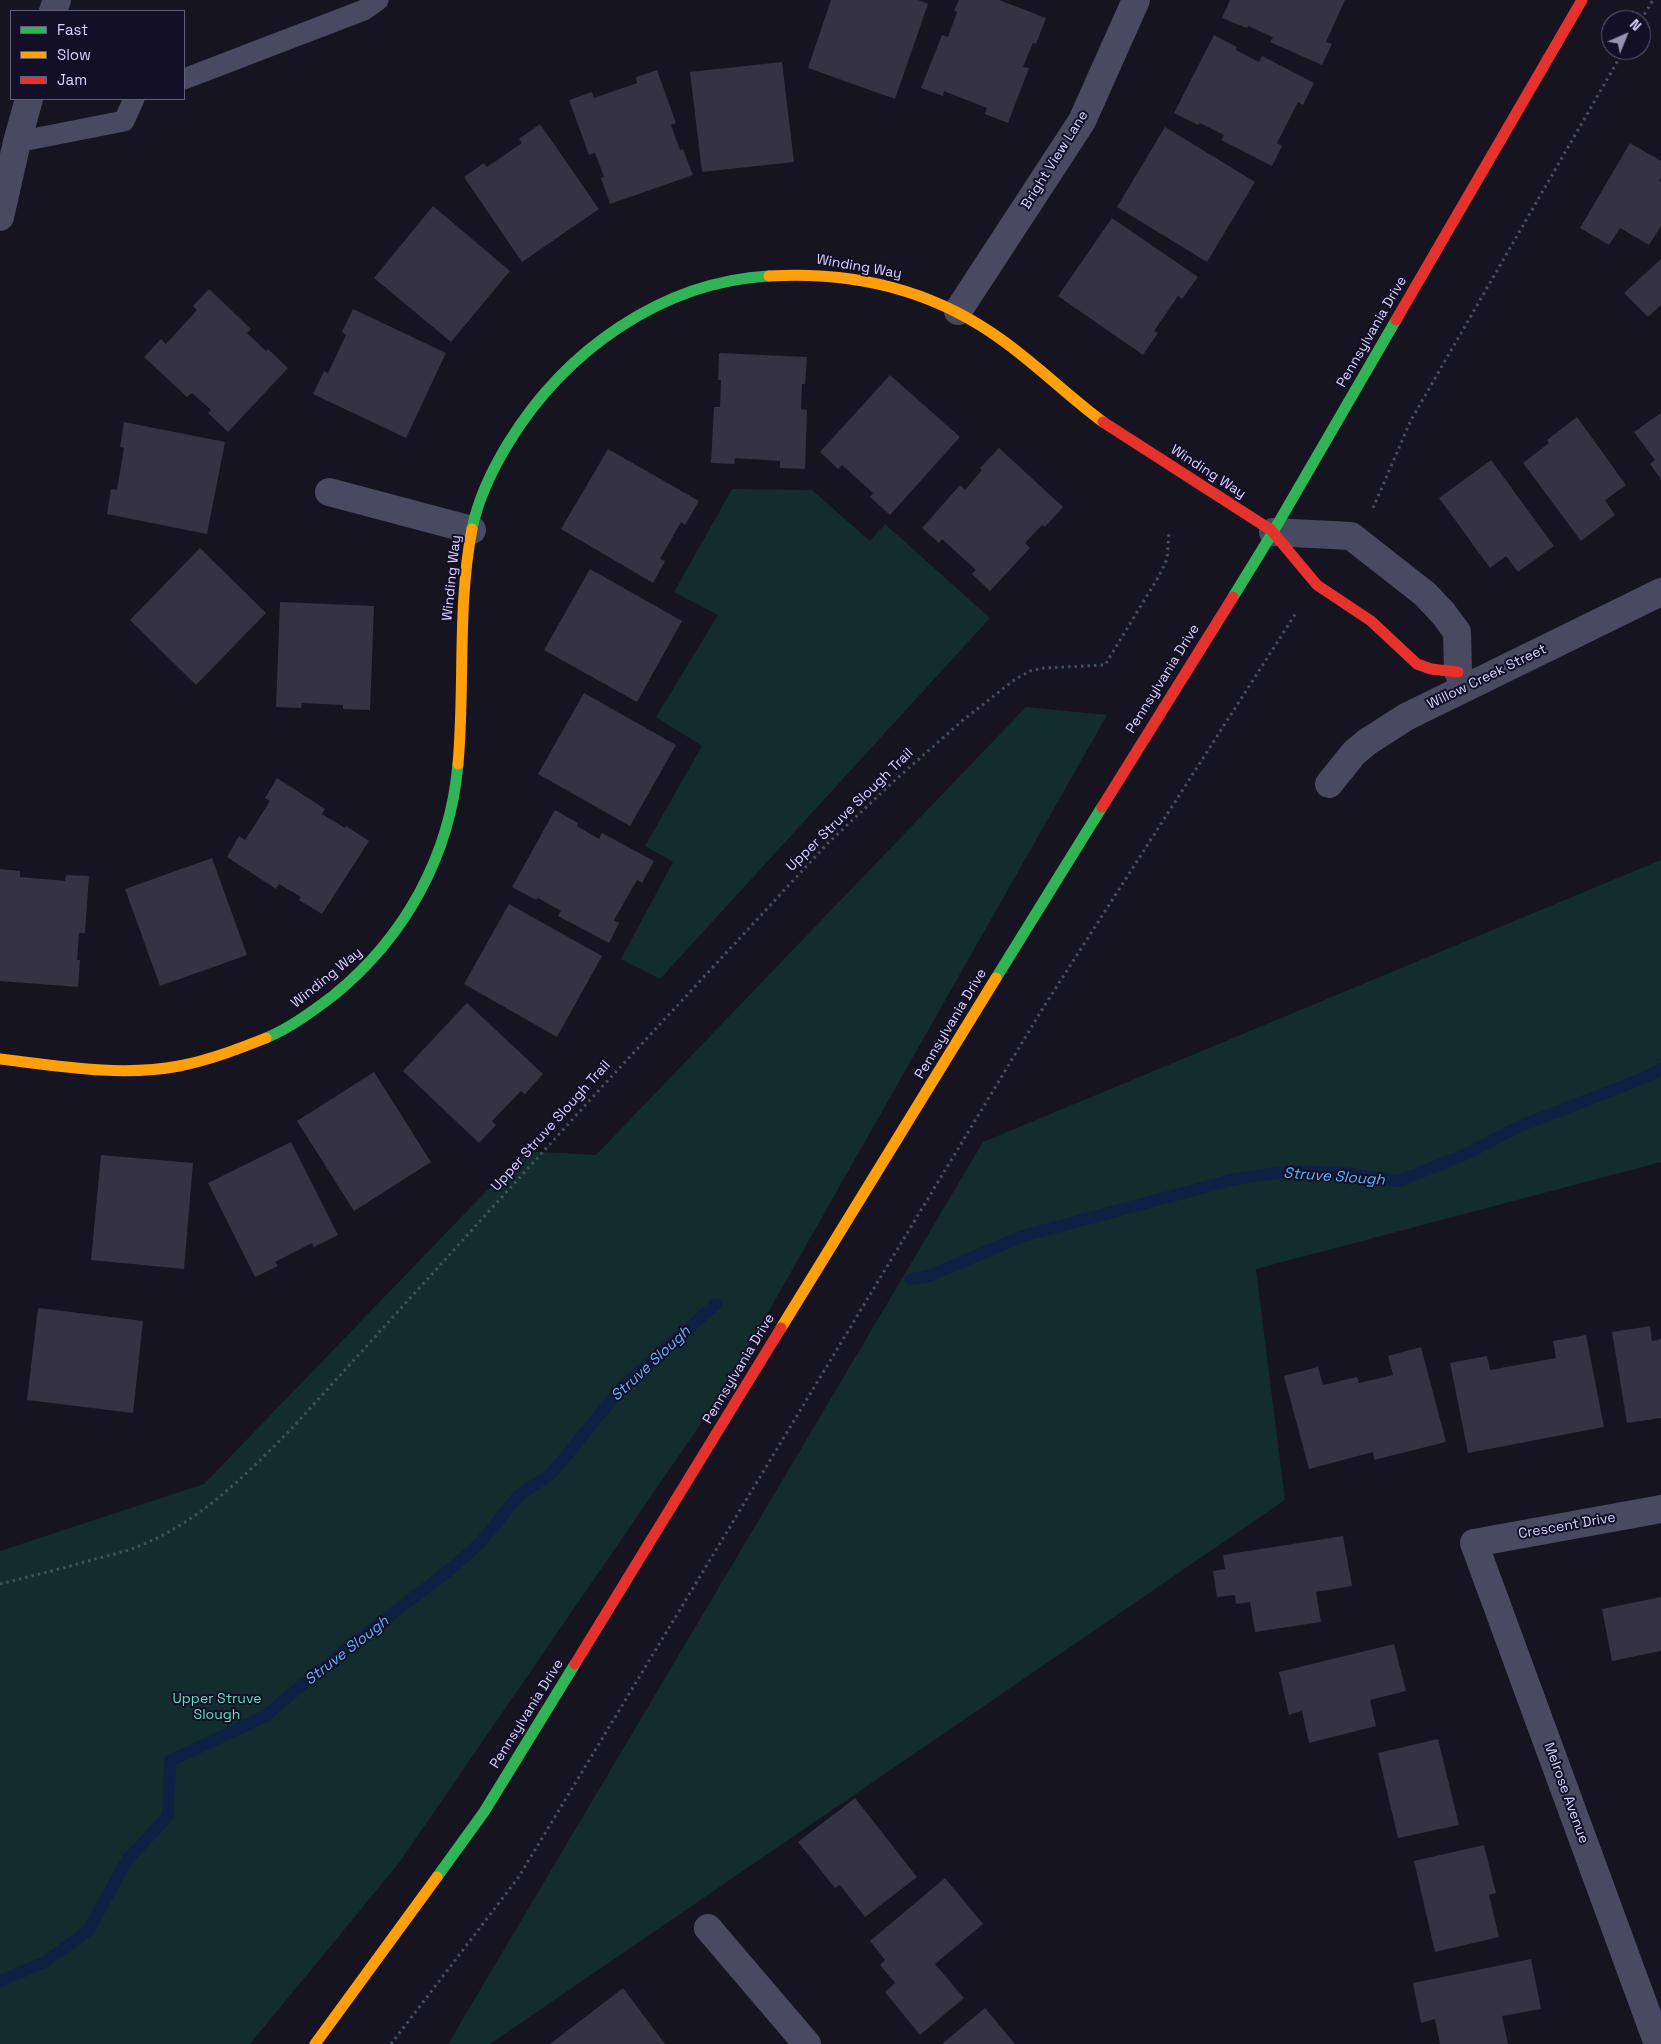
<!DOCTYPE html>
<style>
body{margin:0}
#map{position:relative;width:1661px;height:2044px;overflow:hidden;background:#161421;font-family:"Space Grotesk",sans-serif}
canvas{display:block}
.legend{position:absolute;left:10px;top:10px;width:175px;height:90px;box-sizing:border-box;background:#130f26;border:1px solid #625e7d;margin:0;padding:6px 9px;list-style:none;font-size:15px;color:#d9d4ff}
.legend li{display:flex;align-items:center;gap:10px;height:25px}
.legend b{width:25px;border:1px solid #625e7d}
.north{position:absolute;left:1601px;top:10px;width:50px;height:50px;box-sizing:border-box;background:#130f26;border:1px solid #625e7d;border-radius:50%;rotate:44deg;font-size:14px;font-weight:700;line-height:20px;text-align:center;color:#d9d4ff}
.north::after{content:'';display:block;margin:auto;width:18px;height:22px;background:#9591b1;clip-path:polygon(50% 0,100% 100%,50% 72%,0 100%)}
</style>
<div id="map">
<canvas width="1661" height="2044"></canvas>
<ul class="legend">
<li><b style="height:6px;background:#30b455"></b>Fast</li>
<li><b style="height:6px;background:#ff9f0a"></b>Slow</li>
<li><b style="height:6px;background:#e5322d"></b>Jam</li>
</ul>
<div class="north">N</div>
</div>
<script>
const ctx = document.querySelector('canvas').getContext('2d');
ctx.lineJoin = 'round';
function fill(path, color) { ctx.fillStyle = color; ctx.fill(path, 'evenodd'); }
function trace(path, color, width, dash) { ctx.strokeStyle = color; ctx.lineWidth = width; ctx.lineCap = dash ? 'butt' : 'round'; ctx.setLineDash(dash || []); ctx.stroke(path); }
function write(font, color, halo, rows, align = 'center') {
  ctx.font = font + ' "Space Grotesk",sans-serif'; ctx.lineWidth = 4; ctx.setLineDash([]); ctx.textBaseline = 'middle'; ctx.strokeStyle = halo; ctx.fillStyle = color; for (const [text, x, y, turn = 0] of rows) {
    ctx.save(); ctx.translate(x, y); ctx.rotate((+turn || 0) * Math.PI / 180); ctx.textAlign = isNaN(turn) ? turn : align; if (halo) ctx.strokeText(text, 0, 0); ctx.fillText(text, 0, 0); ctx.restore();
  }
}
fill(new Path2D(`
 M732,489L812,490L870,541L885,524L990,618L660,979L621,959L673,862L645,846L702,746L656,717L718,615L674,592Z
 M1026,707L1107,715L724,1390L399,1863L250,2044H0V1551L204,1484L525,1151L596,1155Z
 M1661,860V1162L1256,1269L1285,1500L490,2044H448L983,1142Z`), '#132c2d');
trace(new Path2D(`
 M910,1279L926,1277L1023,1236L1235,1179L1290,1171L1343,1173L1399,1181L1464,1155L1520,1126L1644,1078L1661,1069
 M0,1981L45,1962L88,1931L127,1860L168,1816L170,1761L265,1716L342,1652L447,1572L480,1543L518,1496L552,1473L623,1386L716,1304`), '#0d2144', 12);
fill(new Path2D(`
 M831,0H918L928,4L895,99L808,68Z
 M959,0H999L1046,18L1036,44L1033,43L1023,67L1029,68L1008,123L985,114L987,108L944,91L943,96L921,88L942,35L948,37L957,12L954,11Z
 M1230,0H1345L1326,42L1332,44L1322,65L1270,42L1273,37L1248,26L1247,28L1222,18Z
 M1214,35L1237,47L1236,50L1259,62L1262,56L1314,83L1303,105L1298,102L1277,143L1282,146L1272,166L1221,140L1224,135L1200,123L1198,125L1174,113Z
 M782,62L794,162L702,172L690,72Z
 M657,70L676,123L671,125L680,150L683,149L693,175L610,204L601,178L604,177L595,153L589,155L569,100L592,92L594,98L637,83L636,77Z
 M540,124L599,209L522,262L464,177L484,163L487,167L522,143L519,139Z
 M1165,127L1255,182L1207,262L1117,207Z
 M1630,143L1661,161V178L1659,181L1661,182V226L1649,245L1620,228L1609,245L1580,228Z
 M433,206L510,271L451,342L374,278Z
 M1112,218L1198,277L1182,299L1178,296L1154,331L1158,333L1143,355L1058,296Z
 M1661,259V305L1648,317L1624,293Z
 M209,289L251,329L247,333L266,351L268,349L288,368L228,432L208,413L211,410L192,393L187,397L144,357L161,339L166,344L197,310L193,306Z
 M353,309L446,353L406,438L313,394L324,371L328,373L346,335L342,332Z
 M719,353L807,357L805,384H802L801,409L807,410L805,469L780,468V461L735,458L734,464L711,463L714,407H720L721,380H718Z
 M890,375L960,437L890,515L870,497L873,493L842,465L838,469L820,452Z
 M1661,413V479L1650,464L1655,460L1634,432Z
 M1577,417L1626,485L1605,500L1615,515L1581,541L1523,463L1549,443L1547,440Z
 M124,422L225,442L207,534L107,514L111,489L117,490L124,448L120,447Z
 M999,448L1063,507L1045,527L1042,525L1025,543L1030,548L990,591L972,574L976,570L942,539L939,543L922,528L960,485L965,490L982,470L980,468Z
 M608,449L699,501L685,525L681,522L660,559L665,561L653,583L561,529Z
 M1491,460L1554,546L1518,572L1506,556L1490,568L1439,498Z
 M200,548L266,613L196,685L130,620Z
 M590,569L682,621L637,702L544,650Z
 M280,602L374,606L370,710L343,709V705L302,703L301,708L276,707Z
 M584,693L676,745L630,826L538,774Z
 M277,778L325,809L322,814L345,828L346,826L369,841L322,914L299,900L301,897L279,884L276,889L227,857L239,836L245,840L270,801L265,798Z
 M555,810L578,823L577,826L599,839L602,833L654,861L642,883L637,880L614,920L619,923L609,943L558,916L561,911L538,898L536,900L512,887Z
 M212,858L247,955L160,986L125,889Z
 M0,869L20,871V877L65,881L66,875L89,876L85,933H79L77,960H80L78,987L0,981Z
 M509,904L602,956L557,1037L464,984Z
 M467,1003L543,1074L525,1094L521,1091L492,1121L496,1125L479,1143L403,1071Z
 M374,1072L431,1162L354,1211L297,1121Z
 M291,1142L338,1235L314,1247L312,1243L275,1262L278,1266L255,1277L208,1183Z
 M101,1155L193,1163L184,1269L91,1260Z
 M38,1308L143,1321L133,1413L27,1400Z
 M1650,1326L1652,1341L1661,1339V1418L1627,1423L1612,1332Z
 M1586,1335L1604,1427L1468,1453L1450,1363L1487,1356L1490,1370L1556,1358L1553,1341Z
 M1421,1347L1446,1442L1374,1460L1373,1452L1309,1469L1284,1376L1318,1367L1323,1385L1357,1377L1359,1383L1393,1375L1388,1356Z
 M1343,1536L1352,1586L1316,1592L1321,1622L1255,1632L1250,1602L1236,1604L1235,1595L1217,1597L1213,1571L1225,1569L1223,1555Z
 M1661,1597V1651L1612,1661L1602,1609Z
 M1394,1644L1406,1691L1370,1700L1376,1726L1309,1743L1302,1711L1289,1715L1279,1672Z
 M1438,1739L1459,1825L1398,1838L1378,1753Z
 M855,1798L917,1877L865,1917L840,1885L835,1888L798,1842Z
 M1484,1845L1496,1893L1489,1895L1499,1937L1435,1952L1414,1861Z
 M945,1878L983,1924L935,1964L964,1998L920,2035L885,1992L895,1983L880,1965L885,1960L870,1941Z
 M1531,1959L1541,2009L1502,2016L1508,2044H1440L1435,2019L1421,2023L1413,1983Z
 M623,1988L665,2044H550Z
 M985,2008L1015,2044H944L943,2043Z`), '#343243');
trace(new Path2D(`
 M1641,20L1653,0
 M1373,508L1411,420L1624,50
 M0,1584C32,1576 64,1568 95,1559C110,1555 125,1552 139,1546C200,1522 249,1472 294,1426L600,1089L827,844L893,782L962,721L1014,680L1030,671L1044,668L1105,665L1159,576L1167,559L1169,533
 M391,2044L518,1878L1043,1008L1296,613`), '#44505f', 3, [2.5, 4]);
trace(new Path2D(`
 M184,79L364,10L378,0
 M17,142L124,121L134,99`), '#4a4962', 21);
trace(new Path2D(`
 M53,11L57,0
 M0,217L17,142L29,99
 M958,311L1082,121L1136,0
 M329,492L472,530
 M1273,532L1351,536L1425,594L1443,613L1457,632L1458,672L1466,687
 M1329,784L1354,753L1367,742L1406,717L1661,592
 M708,1928L807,2044
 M1658,2044L1474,1543L1661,1509`), '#4a4962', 28);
trace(new Path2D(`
 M472,529C478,499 493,468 509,442C565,351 661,282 769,276
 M1233,597L1273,532L1396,320
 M996,978L1102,807
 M266,1038C290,1028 313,1011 334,995C405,937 450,856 458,764
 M437,1877L484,1812L575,1664`), '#30b455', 11);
trace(new Path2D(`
 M769,276C854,271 932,289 1002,340C1037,365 1068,396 1103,422
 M458,764C465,686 457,607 472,529
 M0,1059C58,1066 121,1077 179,1066C210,1060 238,1049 266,1038
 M781,1328L996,978
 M315,2044L437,1877`), '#ff9f0a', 11);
trace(new Path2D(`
 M1396,320L1582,0
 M1103,422L1271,530L1317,585L1371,621L1417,664L1431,669L1458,672
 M1102,807L1233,597
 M575,1664L781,1328`), '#e5322d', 11);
write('14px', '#d9d4ff', '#130f26', [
 ["Bright View Lane",1055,160,-58],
 ["Winding Way",859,267,10],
 ["Pennsylvania Drive",1372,332,-60],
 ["Winding Way",1208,472,33],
 ["Winding Way",452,578,-84],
 ["Willow Creek Street",1487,677,-26],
 ["Pennsylvania Drive",1163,679,-58],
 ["Upper Struve Slough Trail",850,810,-44],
 ["Winding Way",327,978,-39],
 ["Pennsylvania Drive",951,1024,-59],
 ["Upper Struve Slough Trail",551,1126,-48],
 ["Pennsylvania Drive",739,1369,-59],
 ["Crescent Drive",1567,1526,-10],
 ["Pennsylvania Drive",527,1714,-58],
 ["Melrose Avenue",1566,1793,70]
]);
write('14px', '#5fe0c0', '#130f26', [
 ["Upper Struve",217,1699],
 ["Slough",217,1715]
]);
write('italic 15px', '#62b6ff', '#130f26', [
 ["Struve Slough",1334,1177,4],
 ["Struve Slough",651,1364,-43],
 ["Struve Slough",347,1651,-38]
]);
</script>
